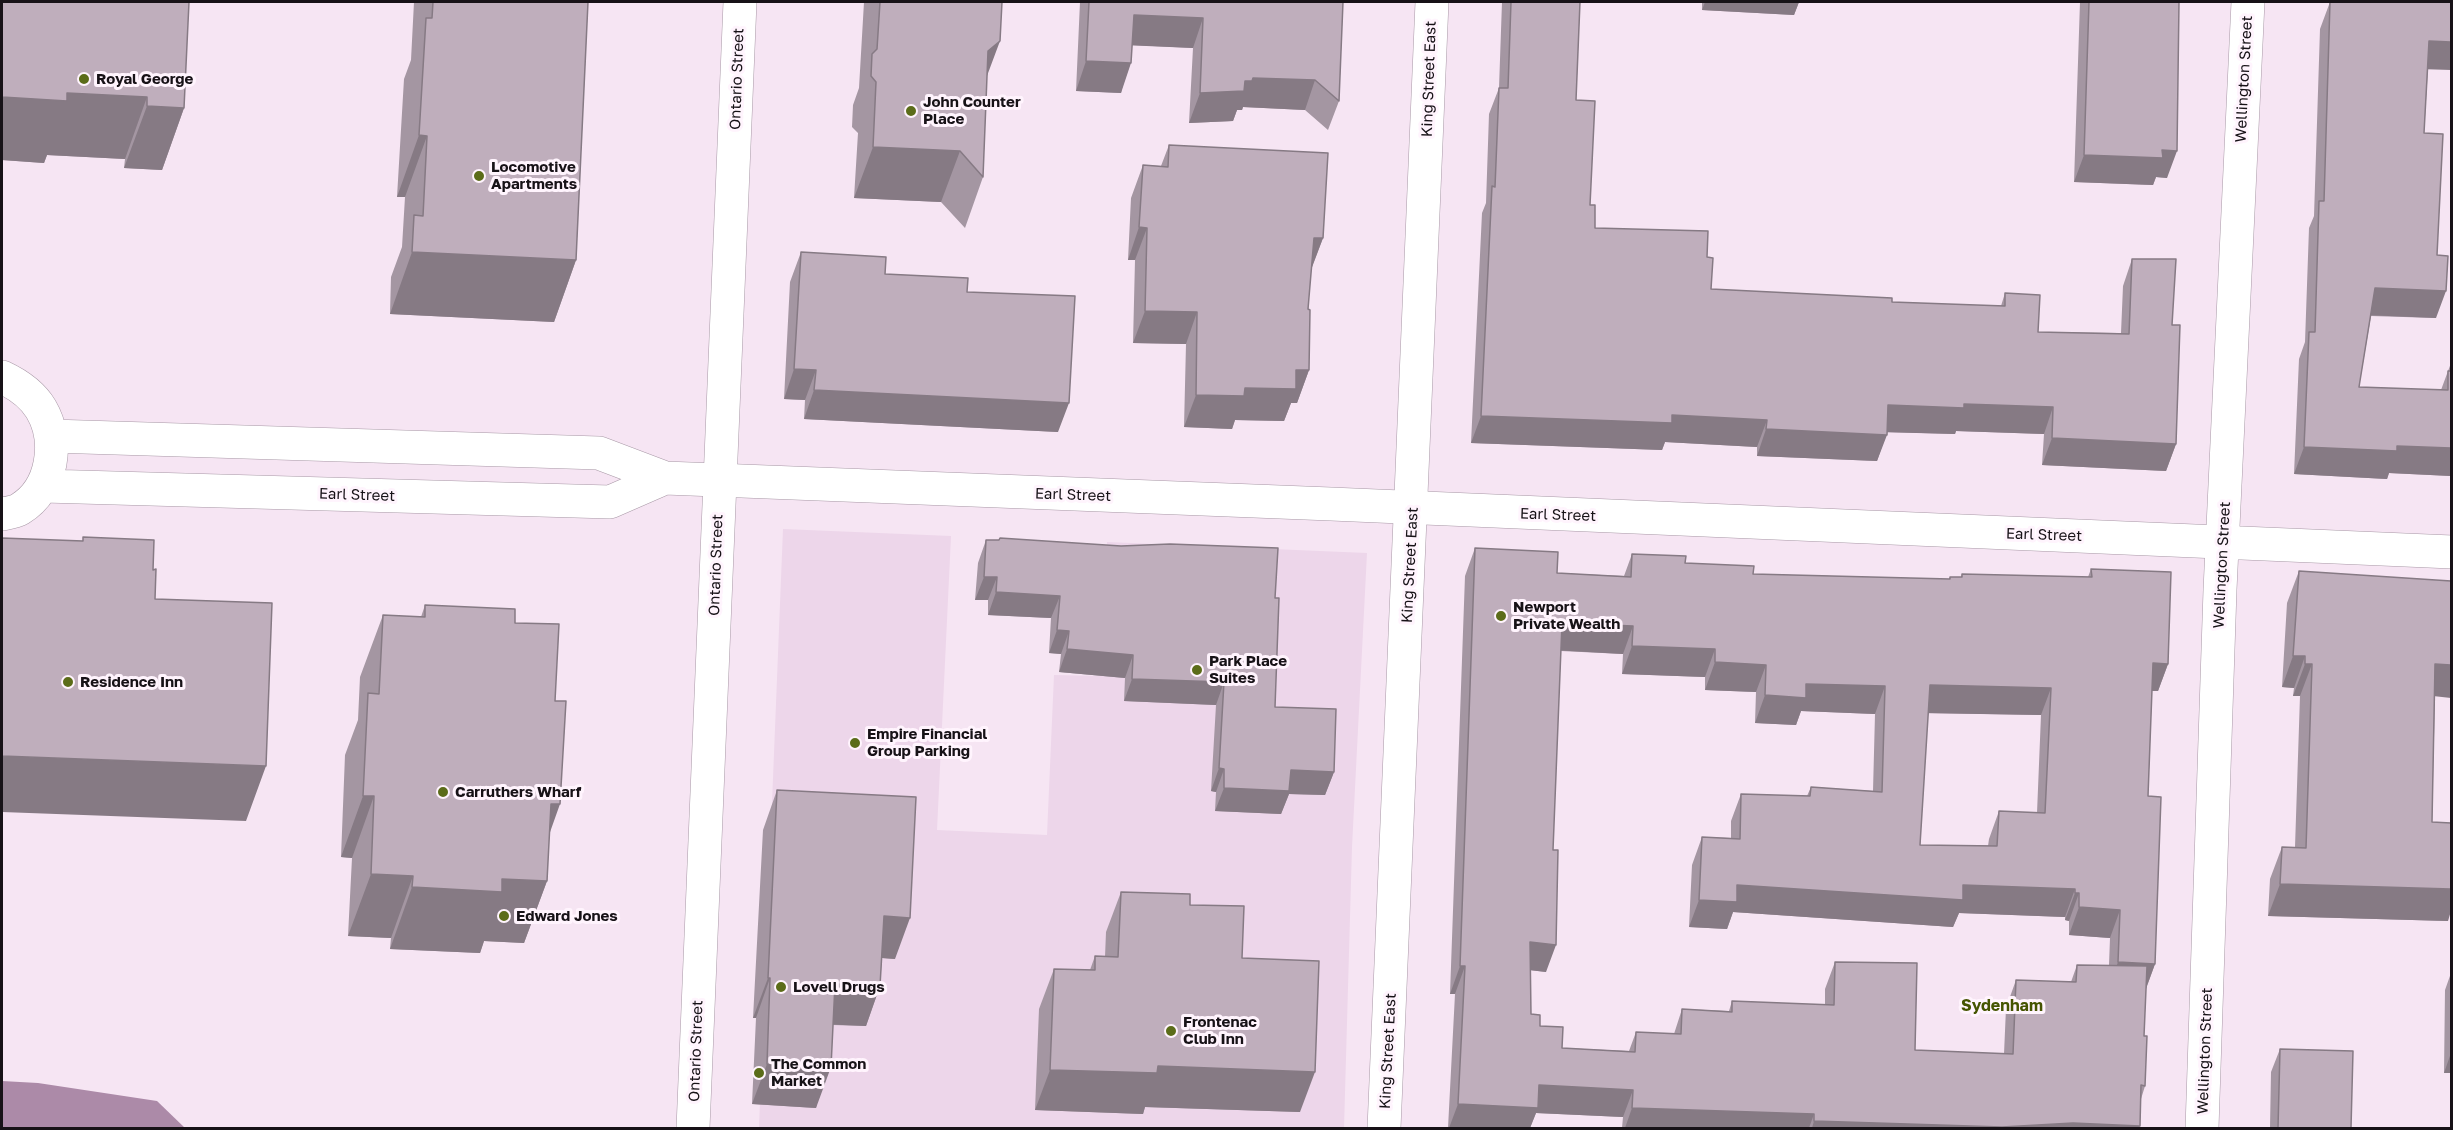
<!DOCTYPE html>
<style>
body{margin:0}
#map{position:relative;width:2453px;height:1130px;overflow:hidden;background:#f6e5f3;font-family:"Golos Text",sans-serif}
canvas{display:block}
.frame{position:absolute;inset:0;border:3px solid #171217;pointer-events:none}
</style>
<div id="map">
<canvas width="2453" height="1130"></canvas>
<div class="frame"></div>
</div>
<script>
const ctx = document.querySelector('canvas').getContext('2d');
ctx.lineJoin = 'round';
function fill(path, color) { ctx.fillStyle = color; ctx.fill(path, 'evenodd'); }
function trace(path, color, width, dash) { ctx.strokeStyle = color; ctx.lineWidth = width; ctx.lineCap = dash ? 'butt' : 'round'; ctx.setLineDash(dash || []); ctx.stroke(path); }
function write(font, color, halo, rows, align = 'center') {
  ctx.font = font + ' "Golos Text",sans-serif'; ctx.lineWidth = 6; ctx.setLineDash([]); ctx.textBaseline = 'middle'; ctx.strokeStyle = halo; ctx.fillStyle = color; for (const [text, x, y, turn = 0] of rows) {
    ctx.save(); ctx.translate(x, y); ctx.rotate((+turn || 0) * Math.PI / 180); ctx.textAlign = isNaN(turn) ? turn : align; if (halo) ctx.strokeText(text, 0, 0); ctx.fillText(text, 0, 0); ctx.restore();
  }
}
fill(new Path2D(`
 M783,529L951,536L937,830L1047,835L1054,675L1100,676L1107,542L1367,553L1352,847L1344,1128H804L759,1127Z`), '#edd6ea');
fill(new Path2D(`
 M2,1081L38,1083L157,1101L185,1128H2Z`), '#ac8aa8');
const street = new Path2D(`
 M2,377C17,384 32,394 41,409C60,441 53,489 20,509C15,512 7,513 2,514
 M51,436L599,453L665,478L1331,504L2452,552
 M44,486L610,502L665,478
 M2202,1128L2220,590L2248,2`);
const secondary = new Path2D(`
 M693,1128L740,2
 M1384,1128L1432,2`);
trace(street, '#a898a6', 34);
trace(secondary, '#a898a6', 34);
trace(street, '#fff', 33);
trace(secondary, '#fff', 33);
fill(new Path2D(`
 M2,2L184,108L162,170L124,168L125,159L47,155L44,163L2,160Z
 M414,2H588L576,260L554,322L390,314L391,277L402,247L405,197H397L404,79L411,60Z
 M864,2H1002L987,74L983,177L965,228L941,202L854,198L858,133L852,127L853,105L859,88Z
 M1080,2H1343L1339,101L1328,130L1305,110L1243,107L1242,110H1237L1233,121L1189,123L1193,48L1132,45L1121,93L1076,91Z
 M1502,2H1580L1576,100L1590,205L1595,228L1707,257L1711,289L1892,302L2001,306L2005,293L2038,332L2121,333L2123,286L2132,259L2172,325L2176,444L2166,471L2042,465L2044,434L1956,431L1955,434L1887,432L1877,461L1757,456V447L1665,442L1662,450L1471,443L1482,213L1486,203L1489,114L1499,88Z
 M1702,2H1799L1794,15L1702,10Z
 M2080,2H2183H2179L2167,178L2156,177L2153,185L2074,182Z
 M2330,2H2451L2428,69L2424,133L2437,255L2436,318L2371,316L2359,387L2441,390L2451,363V476L2389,473L2387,479L2294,474L2299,359L2305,342L2309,228L2314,216L2320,29Z
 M1169,145L1323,238L1311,269L1308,309L1309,370L1297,403H1291L1284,421L1235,420L1232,429L1184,427L1186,344L1133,343L1135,260H1128L1131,198L1143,165L1161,166Z
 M801,252L885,274L967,292L1058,432L804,419L805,400L784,399L790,282Z
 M986,540L1275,598V707L1334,772L1325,795L1289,794L1281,814L1215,811L1216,792L1211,791L1216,705L1124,701L1125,678L1059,672L1061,654L1049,653L1051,618L988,615V600H975L978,563Z
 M1475,548L1557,573L1624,576L1632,554L1685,563L1753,574L1949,579L1950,577H1961L1962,574L2088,577L2091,569L2168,664L2158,691H2152L2148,796L2155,964L2146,989L2144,1036L2145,1086L2141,1099L2139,1128H1622L1623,1117L1536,1113L1530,1128H1448L1455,994H1450L1465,576ZM1561,651L1623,654L1622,674L1705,677V690L1756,692L1755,723L1796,725L1801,711L1875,714L1873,791L1811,787L1807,796L1741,794L1731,821V838L1702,837L1692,865L1689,927L1727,929L1733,912L1953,927L1959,913L2065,917V920L2069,921V935L2110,938L2109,965H2077L2071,982L2016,980L2006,1008L2004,1054L1915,1050L1835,962L1825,989V1005L1732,1001L1729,1011L1682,1009L1674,1034L1636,1032L1629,1051L1562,1048L1540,1026L1531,1014L1530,970L1546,972ZM1928,713L2041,715L2037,813L1999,811L1989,839L1988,846L1920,845Z
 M2299,571L2435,696L2432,822L2448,921L2268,916L2270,879L2282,847H2295L2300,696H2293L2294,688L2282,687L2287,603Z
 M425,605L515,623L549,835L547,881L524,943L484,941L480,953L390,949L391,938L348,936L352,858L341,857L345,755L358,720L360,677L383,615L421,617Z
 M777,790L895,959L882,958L880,986L866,1026L833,1025L816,1108L752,1104L756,1018H753L763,830Z
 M1121,892L1190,905L1242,958L1300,1112L1145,1107L1143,1114L1035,1110L1039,1009L1054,969L1090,970L1095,956L1105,957L1106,932Z
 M2451,973V1128H2450V1073H2444L2445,990Z
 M2280,1049L2351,1128H2270L2271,1072Z`), '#a496a2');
fill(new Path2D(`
 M1705,2H1799L1794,15L1702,10Z
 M1134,15L1203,18L1193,48L1123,45Z
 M1000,41L981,92L988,51Z
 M2429,41L2451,42V70L2419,69Z
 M1086,61L1131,63L1121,93L1076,91Z
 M1253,78L1315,80L1305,110L1243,107L1242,110H1237L1233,121L1189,123L1200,93Z
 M67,93L147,97L125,159L47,155L44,163L2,160V97Z
 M147,106L184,108L162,170L124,168Z
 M419,135L427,136L405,197H397Z
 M873,147L960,151L941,202L854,198Z
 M2162,150L2177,151L2167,178L2156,177L2153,185L2074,182L2084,155Z
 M1139,227L1147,228L1135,260H1128Z
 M1314,238H1323L1311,270Z
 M412,252L576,260L554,322L390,314Z
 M2375,288L2446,291L2436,318L2365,315Z
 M1145,311L1197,312L1186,344L1133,343Z
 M794,369L816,370L805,400L784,399Z
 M1296,370H1309L1297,403H1291L1284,421L1235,420L1232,429L1184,427L1196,395L1245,388Z
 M814,390L1069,403L1058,432L804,419Z
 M1964,404L2053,407L2044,434L1956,431L1955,434L1878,432L1888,405Z
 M1672,415L1767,420L1757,447L1665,442L1662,450L1471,443L1481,416Z
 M1766,429L1887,435L1877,461L1757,456Z
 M2052,438L2176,444L2166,471L2042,465Z
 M2397,446L2451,448V476L2389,473L2387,479L2294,474L2304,447Z
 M984,577H997L988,600H975Z
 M996,592L1060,596L1051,618L988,615Z
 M1562,623L1633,626L1623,654L1552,650Z
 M1057,630L1069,631L1061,654L1049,653Z
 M1632,646L1715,649L1705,677L1622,674Z
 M1067,649L1133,655L1125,678L1059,672Z
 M2293,656H2305L2294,688L2282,687Z
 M1715,662L1766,665L1756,692L1705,690Z
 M2153,663L2168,664L2158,691H2143Z
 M2305,664H2312L2300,696H2293Z
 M2435,664L2451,665V698L2424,695Z
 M1132,679L1224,682L1216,705L1124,701Z
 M1806,684L1885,686L1875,714L1801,711L1796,725L1755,723L1765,695Z
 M1930,685L2051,688L2041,715L1920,713Z
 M2,756L266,766L246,821L2,812Z
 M1219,768L1224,769L1216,792L1211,791Z
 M1291,770L1334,772L1325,795L1289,794L1281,814L1215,811L1224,788Z
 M363,796H374L352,858L341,857Z
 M551,804H560L538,866Z
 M371,874L413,876L391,938L348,936Z
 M502,879L547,881L524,943L484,941L480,953L390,949L412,887Z
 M2280,884L2451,889V911L2448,921L2268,916Z
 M1737,885H1963L2075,889L2065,917L1959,913L1953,927L1733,912L1727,929L1689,927L1699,900Z
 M2075,893H2079L2069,921L2065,920Z
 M2079,907L2120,910L2110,938L2069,935Z
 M884,916L910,918L895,959L869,957Z
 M1530,942L1556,945L1546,972L1520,969Z
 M2118,962L2155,964L2145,991L2108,990Z
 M1460,966H1465L1455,994H1450Z
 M768,978H770L756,1018H753Z
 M835,984L880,986L866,1026L820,1024Z
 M2451,1053V1070L2450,1073H2444Z
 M767,1064L831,1067L816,1108L752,1104Z
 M1158,1066L1315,1072L1300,1112L1145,1107L1143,1114L1035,1110L1050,1070Z
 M1539,1085L1633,1090L1623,1117L1536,1113L1530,1128H1449L1458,1104Z
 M1632,1108L1814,1114L1809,1128H1625Z
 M1814,1121L2073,1123L2140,1126L2139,1128H1812Z`), '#867a84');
const building = new Path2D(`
 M2,2H189L184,108L147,106V97L67,93V101L2,97Z
 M433,2H588L576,260L412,252L414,215L423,216L427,136L419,135L426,18H432Z
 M880,2H1002L1000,41L988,51L983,177L960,151L873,147L876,82L871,76L872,54L877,49Z
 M1089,2H1343L1339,101L1315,80L1253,78L1252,81H1245L1244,91L1200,93L1203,18L1134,15L1131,63L1086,61Z
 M1511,2H1580L1576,100L1595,101L1590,205H1595V228L1708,231L1707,257L1713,258L1711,289L1892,298V302L2005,306V293L2040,295L2038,332L2129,334L2132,259H2176L2172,325H2180L2176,444L2052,438L2053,407L1964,404V408L1888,405L1887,435L1766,429L1767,420L1672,415V423L1481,416L1492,186L1495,187L1499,88H1508Z
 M2089,2H2179L2177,151L2162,150L2163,158L2084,155Z
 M2330,2H2451V42L2429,41L2424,133L2443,134L2437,255L2448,256L2446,291L2375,288L2359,387L2448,390V371H2451V448L2397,446V451L2304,447L2309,332H2315L2319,201H2324Z
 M1169,145L1328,153L1323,238H1314L1308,309L1310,310L1309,370H1296V389L1245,388L1244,396L1196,395L1197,312L1145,311L1147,228L1139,227L1143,165L1168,167Z
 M801,252L886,257L885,274L968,278L967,292L1075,296L1069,403L814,390L816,370L794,369Z
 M83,537L154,540L153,570L156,569L155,599L272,603L266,766L2,756V538L83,541Z
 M1000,538L1121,546L1170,544L1278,548L1275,598H1279L1275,707L1336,709L1334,772L1291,770L1289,791L1224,788V769L1219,768L1224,682L1132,679L1133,655L1067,649L1069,631L1057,630L1060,596L996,592L997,577H984L986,540H999Z
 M1475,548L1558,552L1557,573L1631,577L1632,554L1686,556L1685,563L1754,566L1753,574L1950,579V577H1962V574L2092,577L2091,569L2171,572L2168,664L2153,663L2148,796L2161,797L2155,964L2118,962L2120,910L2079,907V893H2075V889L1963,885V900L1737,885V902L1699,900L1702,837L1740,839L1741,794L1810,796L1811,787L1882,792L1885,686L1806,684V698L1765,695L1766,665L1715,662V649L1632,646L1633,626L1562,623L1553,850H1558L1556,945L1530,942L1531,1014L1540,1015V1026L1563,1027L1562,1048L1635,1052L1636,1032L1681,1034L1682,1009L1732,1012V1001L1834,1005L1835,962L1917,963L1915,1050L2013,1054L2016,980L2076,982L2077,965L2147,966L2144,1036H2147L2145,1086L2141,1085L2140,1126L2073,1123L2002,1127L1814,1121V1114L1632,1108L1633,1090L1539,1085L1538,1108L1458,1104L1465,966H1460ZM1930,685L2051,688L2045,813L1999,811L1997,846L1920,845Z
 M2299,571L2451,581V665L2435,664L2432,822L2451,823V889L2280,884L2282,847L2306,848L2312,664H2305V656H2293Z
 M425,605L515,609V623L559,624L555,701H566L560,804H551L547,881L502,879V892L412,887L413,876L371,874L374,796H363L368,693L379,694L383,615L425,617Z
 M777,790L916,797L910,918L884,916L880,986L835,984L831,1067L767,1064L770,978H768Z
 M1121,892L1190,894V905L1244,906L1242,958L1319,961L1315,1072L1158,1066L1157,1073L1050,1070L1054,969L1095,970V956L1118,957Z
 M2280,1049L2353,1051L2351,1128H2278Z`);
fill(building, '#bfaebc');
trace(building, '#867a84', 1.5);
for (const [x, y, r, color] of [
 [84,79,6,"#5b6c19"],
 [911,111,6,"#5b6c19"],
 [479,176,6,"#5b6c19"],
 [1501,616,6,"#5b6c19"],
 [1197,670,6,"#5b6c19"],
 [68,682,6,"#5b6c19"],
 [855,743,6,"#5b6c19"],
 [443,792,6,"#5b6c19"],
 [504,916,6,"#5b6c19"],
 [781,987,6,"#5b6c19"],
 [1171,1031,6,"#5b6c19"],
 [759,1073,6,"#5b6c19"]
]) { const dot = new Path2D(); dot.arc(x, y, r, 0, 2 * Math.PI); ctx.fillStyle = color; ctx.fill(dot); trace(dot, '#fff4fd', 2); }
write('bold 15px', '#171217', '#fff4fd', [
 ["Royal George",96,79],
 ["John Counter",923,102],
 ["Place",923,119],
 ["Locomotive",491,167],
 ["Apartments",491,184],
 ["Newport",1513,607],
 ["Private Wealth",1513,624],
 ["Park Place",1209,661],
 ["Suites",1209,678],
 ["Residence Inn",80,682],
 ["Empire Financial",867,734],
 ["Group Parking",867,751],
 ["Carruthers Wharf",455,792],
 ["Edward Jones",516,916],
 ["Lovell Drugs",793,987],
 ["Frontenac",1183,1022],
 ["Club Inn",1183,1039],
 ["The Common",771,1064],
 ["Market",771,1081]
], 'left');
write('15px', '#171217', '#fff4fd', [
 ["Ontario Street",737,79,-88],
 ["King Street East",1429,79,-88],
 ["Wellington Street",2244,79,-87],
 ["Earl Street",357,495,2],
 ["Earl Street",1073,495,2],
 ["Earl Street",1558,515,2],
 ["Earl Street",2044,535,2],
 ["Ontario Street",716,565,-88],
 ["King Street East",1410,565,-87],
 ["Wellington Street",2222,565,-87],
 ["Ontario Street",696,1051,-88],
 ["King Street East",1388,1051,-87],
 ["Wellington Street",2205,1051,-88]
]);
write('bold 16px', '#455401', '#fff4fd', [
 ["Sydenham",2002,1006]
]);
</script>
